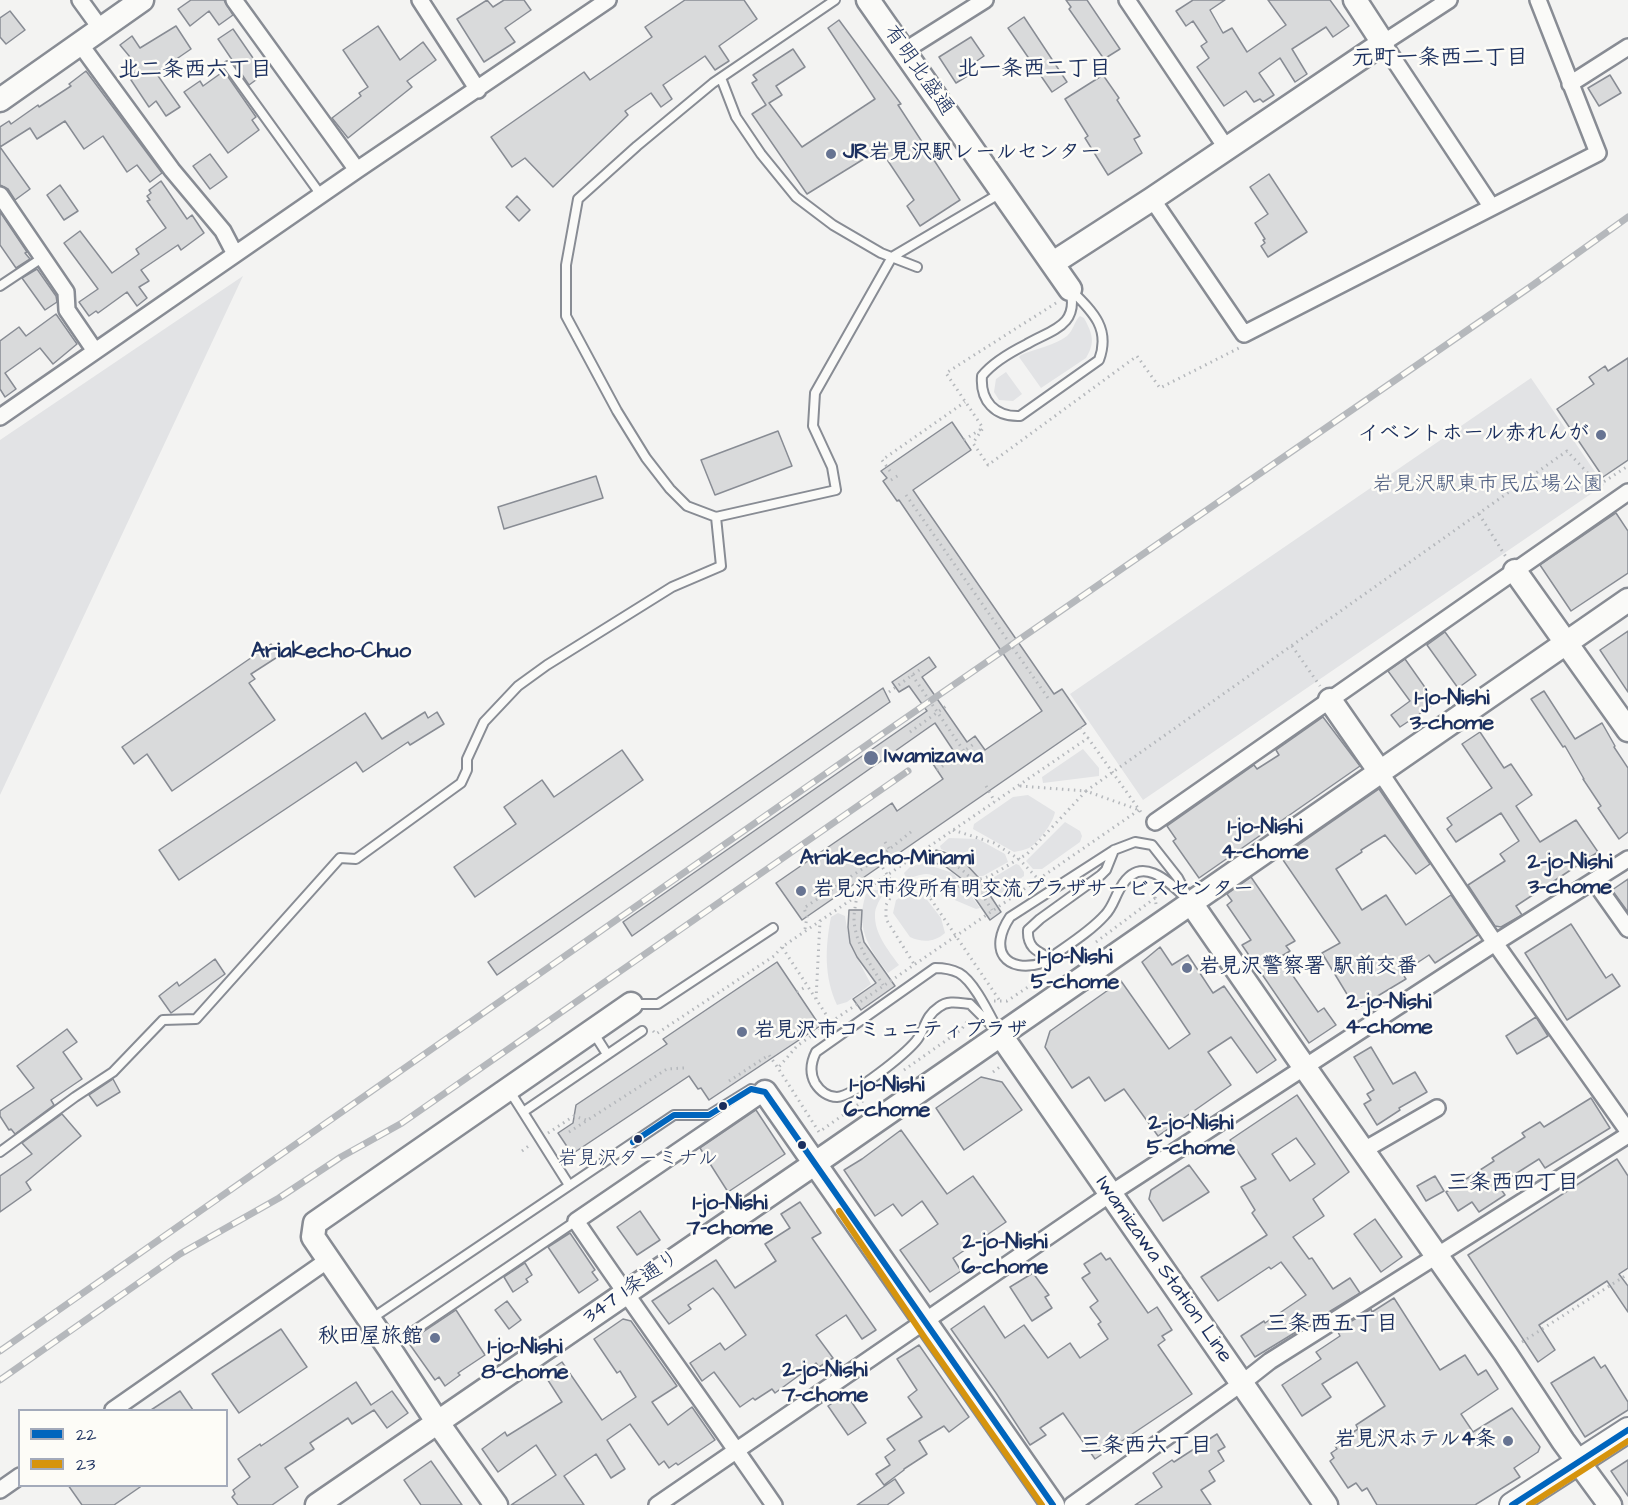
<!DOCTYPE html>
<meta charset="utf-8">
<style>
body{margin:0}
#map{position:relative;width:1628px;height:1505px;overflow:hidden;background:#f3f3f2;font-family:"Architects Daughter",sans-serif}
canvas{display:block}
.legend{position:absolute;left:18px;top:1409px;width:210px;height:78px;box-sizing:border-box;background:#fdfcf7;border:2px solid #a3aaba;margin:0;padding:8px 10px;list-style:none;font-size:18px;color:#1b2f5e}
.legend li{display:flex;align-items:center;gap:12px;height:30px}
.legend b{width:30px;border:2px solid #a3aaba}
</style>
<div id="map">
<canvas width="1628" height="1505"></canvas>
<ul class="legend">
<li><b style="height:8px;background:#0065bd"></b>22</li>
<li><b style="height:8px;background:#d6940e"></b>23</li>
</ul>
</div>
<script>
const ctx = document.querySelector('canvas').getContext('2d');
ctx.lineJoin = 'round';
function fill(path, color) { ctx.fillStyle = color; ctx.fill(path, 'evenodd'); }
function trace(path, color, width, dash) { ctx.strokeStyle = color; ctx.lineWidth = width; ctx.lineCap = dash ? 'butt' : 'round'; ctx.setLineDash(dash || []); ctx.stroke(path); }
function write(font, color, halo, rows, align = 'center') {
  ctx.font = font + ' "Architects Daughter","Klee One",sans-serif'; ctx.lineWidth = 5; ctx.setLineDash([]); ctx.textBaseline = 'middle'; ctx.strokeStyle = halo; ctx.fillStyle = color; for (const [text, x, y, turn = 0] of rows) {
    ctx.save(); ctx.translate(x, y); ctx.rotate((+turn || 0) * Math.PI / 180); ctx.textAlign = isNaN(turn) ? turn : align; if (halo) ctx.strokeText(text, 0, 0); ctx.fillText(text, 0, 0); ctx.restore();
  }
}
fill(new Path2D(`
 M243,276L0,795V440Z
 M1080,316L1084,318C1092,333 1096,342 1086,358L1041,388L1019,357L1021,355C1035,349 1055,345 1067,336C1074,330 1074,321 1080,316Z
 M1006,372L1022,394L1013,401L999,400L994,392L996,379Z
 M1531,378L1604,485L1143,800L1070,694Z
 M1083,749L1099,768V776L1043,783L1042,777Z
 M1028,795L1055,812C1053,823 1039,842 1029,848C1025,850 1018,851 1014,852L973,829L974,824L1013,797Z
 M1065,822L1080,831L1082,836L1080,842L1042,869H1033L1026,861Z
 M949,838L978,839L1005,854L1008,862L983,876H978L957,856L941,849L940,846Z
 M922,863L953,873L959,881L949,885C943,880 934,874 926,874C920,874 913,878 906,878L904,873L910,867Z
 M1016,864L1019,865L1024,872V876L996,897L985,885L986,882Z
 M959,887L967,890L980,908L976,909L950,898L949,892Z
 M873,890H880L882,896C879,901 875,908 875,914C874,933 888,950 899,965L888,973C868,948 855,926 866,894Z
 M909,892H921L941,918L945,933C935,942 923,943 910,937L893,913L896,900Z
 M838,913L845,916C848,942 859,962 871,984L847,1002L837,1005C824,977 825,948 831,917Z`), '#e2e3e5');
const building = new Path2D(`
 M191,0H224L233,15L219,25L209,11L190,26L178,9Z
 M487,0L493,7L504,0H524L531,10L505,28L515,42L484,62L457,19Z
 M685,0H744L757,19L719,46L729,61L715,70L705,56L663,85L672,99L661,107L651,93L625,111L628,115L553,187L525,158L512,167L491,137L584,72L590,80L652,37L645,27Z
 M1066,0H1087L1120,49L1104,59L1069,9L1071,7Z
 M1193,0H1225L1210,10L1223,33L1232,28L1247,52L1286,25L1268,0H1330L1349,26L1333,37L1326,27L1292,49L1307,74L1295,82L1280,58L1259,73L1274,95L1263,102L1260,99L1254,102L1246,91L1224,106L1197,67L1209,58L1201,46L1207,42L1193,21L1186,26L1176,11Z
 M10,11L25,30L6,44L0,37V18Z
 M1024,17L1067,82L1052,92L1008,28Z
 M839,20L901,104L898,105L960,200L920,226L907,206L914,200L880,149L807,194L752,114L766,105L752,83L757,80L753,75L793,49L805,67L776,86L782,95L769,103L802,147L875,99L828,28Z
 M176,26L191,49L156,73L180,107L166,116L156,101L149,107L131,80L136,76L125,61L130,57L120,45L132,36L140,48Z
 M378,26L400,60L423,42L436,60L407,81L412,87L348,138L332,118L361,96L359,93L368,87L343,50Z
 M233,29L264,74L249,85L218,39Z
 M971,37L984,56L965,69L969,75L956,83L939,57Z
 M86,71L162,173L150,182L137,165L127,172L103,136L84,149L65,121L37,139L30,128L0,147V127L9,121L11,124L38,105L39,107L71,86L69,84Z
 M224,71L256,117L252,120L259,130L228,153L184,92L200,81L203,86Z
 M1103,75L1119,98L1117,100L1140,136L1134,139L1142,153L1108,175L1085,138L1088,136L1065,99Z
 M1610,75L1621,93L1599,106L1588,88Z
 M0,147L30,189L15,200L8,189L0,185Z
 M210,154L227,177L210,189L193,166Z
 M1269,174L1307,232L1268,257L1261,246L1265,243L1263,240L1265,239L1255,223L1268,214L1250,187Z
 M161,181L187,219L192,215L204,233L181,250L178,245L141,270L149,281L139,287L147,298L137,306L127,292L98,313L96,311L89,316L79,302L98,289L64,243L80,231L112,273L139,254L136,249L166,228L147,201L150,200L147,196L151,193L149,190Z
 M60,185L78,211L64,220L47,195Z
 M517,196L530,210L519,221L506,207Z
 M0,212L27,252L25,253L30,259L16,268L0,245Z
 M37,269L56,296L57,302L45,310L22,278Z
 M56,314L77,344L53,364L40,348L5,373L16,389L5,397L0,389V341L19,327L26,336Z
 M1628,358V460L1603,477L1557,409L1594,384L1589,377L1605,366L1608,371Z
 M952,422L971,450L913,490L1054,694L1062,689L1086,724L802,920L776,883L892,803L897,811L943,779L933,764L953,750L935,723L632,936L623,922L927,711L909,686L899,692L892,682L929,657L936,667L922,677L967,742L975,736L985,750L1042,711L899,500L897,501L883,481L887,478L881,471Z
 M778,431L792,466L715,495L701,460Z
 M596,476L603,498L504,529L498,507Z
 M1616,513L1628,531V573L1571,611L1540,565Z
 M1628,631V692L1600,650Z
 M1445,632L1476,675L1458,688L1427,645Z
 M271,644L279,656L251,674L255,679L249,683L275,720L172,791L147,754L134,764L122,747Z
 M1405,659L1436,703L1400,727L1391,715L1410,701L1388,671Z
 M883,688L890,702L497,975L488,962Z
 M1544,691L1575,739L1602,723L1615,746L1614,747L1628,768V832L1619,839L1598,808L1601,806L1583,779H1584L1565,746L1563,747L1531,699Z
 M425,712L428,718L437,712L444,724L410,745L408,742L363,772L356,762L179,880L159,850L365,713L382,739Z
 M1323,717L1360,766L1199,878L1173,841L1176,839L1167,826L1254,765L1257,769L1279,755L1276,750Z
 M1480,732L1504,768L1511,764L1532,795L1516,806L1540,842L1576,820L1598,852L1516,906L1522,915L1501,927L1495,926L1468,885L1505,861L1500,854L1519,841L1501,813L1456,842L1447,829L1452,825L1447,818L1492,788L1462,744Z
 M622,750L643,780L475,897L454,867L516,824L504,807L542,780L554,797Z
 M1379,789L1430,864L1416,874L1385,835L1361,850L1362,852L1336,869L1362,910L1386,895L1406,925L1451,895L1478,935L1435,963L1429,955L1402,973L1406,979L1356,1009L1322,953L1340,943L1281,857Z
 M936,850L950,854L966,864L978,877L1001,912L990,920L962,879L945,866L932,862Z
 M1251,877L1295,941L1286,946L1290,951L1280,957L1318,1012L1324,1008L1336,1025L1309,1043L1242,945L1251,940L1227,905L1232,901L1227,894Z
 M1628,879V912L1612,890Z
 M849,910H862L861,929L864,942L895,986L861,1010L853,999L876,983L857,957L850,943L848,927Z
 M1571,924L1606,978L1612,974L1620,986L1567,1020L1525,953Z
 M1160,947L1172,965L1188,955L1213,993L1224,986L1276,1060L1257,1073L1231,1037L1208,1052L1231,1085L1158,1136L1124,1089L1105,1101L1089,1077L1072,1088L1045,1047L1050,1031L1121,981L1169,1049L1190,1034L1142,962Z
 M215,959L225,974L171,1013L159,996L177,982L179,986Z
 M777,962L820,1026L709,1100L701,1088L698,1089L689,1076L572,1154L558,1133L573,1123L576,1105L667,1044L663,1039Z
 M1536,1017L1548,1036L1517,1054L1506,1036Z
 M67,1029L77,1042L63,1052L82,1079L51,1100L54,1105L15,1134L11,1129L9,1130L0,1116V1111L34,1088L17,1066Z
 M1371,1047L1393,1084L1415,1072L1427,1092L1399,1108L1400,1110L1377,1125L1364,1104L1371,1100L1367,1094L1374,1090L1354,1057Z
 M981,1077L1002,1082L1022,1110L964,1150L936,1108Z
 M113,1079L120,1092L97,1106L89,1095Z
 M1297,1095L1349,1172L1313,1199L1324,1216L1293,1237L1309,1259L1312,1258L1333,1289L1350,1278L1360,1293L1255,1357L1241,1336L1264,1321L1265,1323L1306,1295L1281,1262L1271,1269L1269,1267L1218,1301L1201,1277L1267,1235L1252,1213L1255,1210L1241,1187L1256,1179L1230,1140ZM1296,1138L1315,1164L1290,1181L1272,1154Z
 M1591,1098L1610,1128L1545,1168L1539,1159L1498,1185L1505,1195L1479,1212L1472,1202L1458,1211L1446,1192L1494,1161L1492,1158L1525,1137L1522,1133L1540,1122L1544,1127Z
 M756,1110L785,1154L728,1192L700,1148Z
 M62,1114L81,1136L26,1182L31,1190L0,1212V1176L32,1154L22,1143Z
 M901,1130L947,1194L973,1176L1006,1222L953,1258L961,1271L930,1292L900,1250L938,1224L922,1201L902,1216L893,1204L875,1216L844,1170L862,1159Z
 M1617,1159L1628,1176V1268L1619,1274L1628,1286V1312L1607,1281L1539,1325L1555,1350L1538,1362L1468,1255Z
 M1189,1165L1209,1192L1163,1221L1149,1199L1151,1190Z
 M1435,1176L1444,1191L1426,1201L1417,1186Z
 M800,1202L821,1233L812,1238L876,1330L862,1339L846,1315L816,1335L833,1358L819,1367L816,1363L775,1393L772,1389L755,1400L753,1398L740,1407L714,1372L702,1381L690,1363L720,1343L725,1350L746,1335L719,1295L713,1288L688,1305L691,1309L669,1324L652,1301L716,1260L735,1288L776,1261L765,1244L790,1228L781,1214Z
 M640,1211L660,1240L637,1255L617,1227Z
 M1375,1219L1402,1257L1381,1272L1354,1234Z
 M570,1233L595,1270L592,1272L598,1280L579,1293L548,1247Z
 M1101,1253L1106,1260L1110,1258L1148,1313L1157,1307L1172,1330L1162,1336L1165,1340L1158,1345L1192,1394L1095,1459L1063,1413L1040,1428L1046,1435L1030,1445L996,1393L951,1329L984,1306L1005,1338L1024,1325L1048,1358L1070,1343L1080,1358L1108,1339L1098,1324L1101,1322L1090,1307L1098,1301L1082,1278L1090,1273L1084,1264Z
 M525,1263L532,1275L526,1279L528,1282L513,1292L504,1277Z
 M1033,1273L1049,1295L1045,1297L1052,1308L1032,1321L1010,1287Z
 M1394,1298L1440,1370L1465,1355L1478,1375L1486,1370L1498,1389L1461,1414L1473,1432L1512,1408L1540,1447L1538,1452L1514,1468L1520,1477L1475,1505H1377L1367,1488L1362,1491L1356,1483L1348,1488L1330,1461L1334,1458L1331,1453L1337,1449L1334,1444L1358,1429L1356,1425L1385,1406L1357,1362L1322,1384L1331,1397L1302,1416L1282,1385L1321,1359L1316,1352L1340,1336L1337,1330L1371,1309L1372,1312Z
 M507,1301L521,1320L509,1329L495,1310Z
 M456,1310L485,1355L458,1373L460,1375L445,1386L439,1377L435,1380L408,1342Z
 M623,1319L631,1321L677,1386L652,1402L668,1425L692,1407L715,1440L678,1465L676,1463L669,1468L664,1461L659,1465L630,1424L607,1440L625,1469L611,1478L596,1454L564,1476L584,1505H511L556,1475L536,1445L498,1472L482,1449L505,1432L507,1436L562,1402L544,1374L562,1362L602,1420L636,1397L620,1371L617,1373L594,1339Z
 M281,1329L307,1367L239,1413L212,1374Z
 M919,1345L969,1417L949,1432L944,1426L919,1441L927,1454L904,1469V1470L884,1485L876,1474L890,1465L885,1457L895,1450L887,1439L922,1417L908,1397L917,1390L897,1359Z
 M1594,1357L1601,1368L1605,1365L1628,1402V1410L1585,1437L1551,1383Z
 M356,1382L371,1405L392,1391L408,1413L387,1428L374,1410L352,1424L348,1418L310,1443L314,1449L285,1468L298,1487L272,1505H238L232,1497L235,1494L233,1490L250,1477L238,1459L260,1444L261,1446Z
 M180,1391L193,1410H151Z
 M846,1394L866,1423L848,1435L828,1406Z
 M1217,1434L1225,1447L1218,1451L1224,1461L1209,1471L1215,1481L1201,1490L1211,1505H1135L1162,1487L1153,1473L1172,1460L1174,1462Z
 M1628,1460V1496L1611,1471Z
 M431,1461L462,1505H421L404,1480Z
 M895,1479L904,1493L887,1505H857Z
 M68,1485H143L114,1505H82Z`);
fill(building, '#d9dadb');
trace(building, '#888c94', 1.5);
const lane = new Path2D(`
 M228,66L321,195
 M721,78L736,117L761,154L796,197L833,225L881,253L917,267
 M0,286L42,258
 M1070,289C1092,311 1111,328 1099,360L1020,416C995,417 980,401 982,376C993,362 1011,352 1027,344C1051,330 1080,326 1070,289Z
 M716,517L836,490L832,467L813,426L815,393L892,257L999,194
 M1135,842L1152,845L1178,878L1191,903C1172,885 1142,851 1121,887C1115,896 1113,907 1105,915C1088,934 1063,948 1043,963C1005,974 988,950 1010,917L1114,850Z
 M1050,958C1036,951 1027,947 1028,930L1040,919L1101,875L1106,870L1114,850
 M935,968C944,968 951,969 959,973C975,982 991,1018 1000,1034L970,1004C959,1003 948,1000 939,1007C924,1017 926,1029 916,1041C905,1054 854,1096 837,1097C828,1097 820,1091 815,1083C809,1072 811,1062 816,1052Z
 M633,1004H658L773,928
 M593,1032L607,1054
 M509,1090L523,1112
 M0,1152L75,1097L113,1072L163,1020L196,1019L340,858L356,859L461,783L467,770V759L484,722L518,686L547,665L672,587L721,566L716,517L687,506L670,489L646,458L617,411L566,316V265L578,199L637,146L713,83L835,0
 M569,1185L523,1112L642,1031
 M371,1319L674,1115H709L751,1089L763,1092
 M390,1347L576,1221`);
const street = new Path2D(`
 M80,0L101,29
 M234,0L357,170
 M420,0L478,90
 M1127,0L1227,149
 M1449,0L1383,43L1491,206
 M80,44L172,170L223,231L235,254
 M904,51L985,0
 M1570,84L1628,47
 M0,195L66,292L67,310L95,351
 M1152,199L1244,334L1598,153L1538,0
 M0,417L357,170L608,0
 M1380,772L1495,943L1628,1131
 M1155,822L1628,492
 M1594,881L1628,929
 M765,1092L576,1221C641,1317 709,1410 774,1505
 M1364,1150L1437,1108
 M113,1410L328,1260
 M0,1490L20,1476
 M657,1505L1110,1194L1495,943L1628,859
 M1072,1505L1242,1383L1270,1361L1628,1135`);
const secondary = new Path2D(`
 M868,0L1070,289
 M0,100L142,0
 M1053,263L1152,199L1383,43L1355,0
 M1515,571L1628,730
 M1330,700L1380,772
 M1191,903L1296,1055L1505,1353L1563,1441L1610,1505
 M1000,1034L1326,1505
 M765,1092L1053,1505
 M317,1505L833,1151L1628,600
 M496,1505L438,1423L389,1348L313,1237L315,1223L631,1004`);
const primary = new Path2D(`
 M1512,1505L1628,1430`);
trace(lane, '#888c94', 12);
trace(street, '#888c94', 20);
trace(secondary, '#888c94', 27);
trace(primary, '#888c94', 28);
trace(new Path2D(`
 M1056,303L946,373L983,428L973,443L988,465L1137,356L1160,388L1239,348
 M964,440L981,429
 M890,471L882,460L965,402
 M891,480L899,475
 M1479,514L1506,557
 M1292,646L1320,686
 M889,692L922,668
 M1080,728L1088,738
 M910,732L949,704
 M937,770L974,744
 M986,786L995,802
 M1020,786L1086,791L1567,451L1599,485L1628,466
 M953,830L994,843L1019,859L1038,879
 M885,842L890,850
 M919,853C965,863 968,873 992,910
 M877,859L912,831
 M896,888L886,905V919L914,964
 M857,895C856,903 854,911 854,919C855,944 871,965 883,985
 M929,896L990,876L1027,854L1086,791L1139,810
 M1156,904L1155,898L1159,888
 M805,929L807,917L804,908L877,859L896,888L912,885L922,886L1000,1001
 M1096,942L1155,898
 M797,992L807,986
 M816,999L782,947L820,921
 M994,1001H1007L1046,975
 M831,1022L1139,810
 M653,1031L656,1034L774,956L782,947
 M904,1070L961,1030L969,1019
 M993,1072L1001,1066
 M729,1081L769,1055L778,1068
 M863,1101L819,1132L778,1068L797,1046L831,1022L816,999L820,921L1088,738L1143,815
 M569,1132L667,1069L684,1068
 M548,1133L574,1116L586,1120
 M522,1151L530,1145
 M1522,1342L1628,1274`), '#b5b8bc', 3, [1.5, 4.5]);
trace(lane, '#fafaf8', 8);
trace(street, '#fafaf8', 15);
trace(secondary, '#fafaf8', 22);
trace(primary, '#fafaf8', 24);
const rail = new Path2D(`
 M0,1351L878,737L1533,285L1628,217
 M0,1380L180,1254L279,1198L341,1157L402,1123L908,771`);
trace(rail, '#b5b8bc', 7);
trace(rail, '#fdfcf7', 4.5, [14]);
trace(new Path2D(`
 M906,495L1048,698
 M912,675L970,760`), '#b5b8bc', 3, [1.5, 4.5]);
trace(new Path2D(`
 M633,1142L674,1115H709L751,1089L765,1092L1053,1505
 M1512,1505L1628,1430`), '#0065bd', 6);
trace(new Path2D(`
 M839,1211L925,1338L1042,1505
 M1529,1505L1628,1441`), '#d6940e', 6);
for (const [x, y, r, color] of [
 [831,154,6,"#677492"],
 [1601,435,6,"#677492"],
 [871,758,8,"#677492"],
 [801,891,6,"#677492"],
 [1187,968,6,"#677492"],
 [742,1032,6,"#677492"],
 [723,1106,5,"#1b2f5e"],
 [638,1139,5,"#1b2f5e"],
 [802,1145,5,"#1b2f5e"],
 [435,1338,6,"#677492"],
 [1508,1441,6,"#677492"]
]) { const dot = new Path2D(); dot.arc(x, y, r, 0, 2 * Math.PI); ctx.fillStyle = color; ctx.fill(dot); trace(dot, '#fdfcf7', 2); }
write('20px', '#1b2f5e', '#fdfcf7', [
 ["岩見沢ターミナル",638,1160]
]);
write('21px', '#1b2f5e', '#fdfcf7', [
 ["有明北盛通",918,71,55],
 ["Iwamizawa Station Line",1163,1270,55],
 ["347 1条通り",632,1288,-35]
]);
write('bold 21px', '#1b2f5e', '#fdfcf7', [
 ["JR岩見沢駅レールセンター",843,154],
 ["イベントホール赤れんが",1589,435,"right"],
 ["Iwamizawa",884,758],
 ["岩見沢市役所有明交流プラザサービスセンター",813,891],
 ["岩見沢警察署 駅前交番",1199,968],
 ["岩見沢市コミュニティプラザ",754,1032],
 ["秋田屋旅館",423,1338,"right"],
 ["岩見沢ホテル4条",1496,1441,"right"]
], 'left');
write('21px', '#49597d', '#fdfcf7', [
 ["岩見沢駅東市民広場公園",1488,486]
]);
write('bold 22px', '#1b2f5e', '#fdfcf7', [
 ["元町一条西二丁目",1440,59],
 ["北一条西二丁目",1034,70],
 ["北二条西六丁目",195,71],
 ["Ariakecho-Chuo",331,652],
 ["1-jo-Nishi",1452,699],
 ["3-chome",1452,724],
 ["1-jo-Nishi",1265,828],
 ["4-chome",1265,853],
 ["Ariakecho-Minami",887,859],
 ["2-jo-Nishi",1570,863],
 ["3-chome",1570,888],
 ["1-jo-Nishi",1075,958],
 ["5-chome",1075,983],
 ["2-jo-Nishi",1389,1003],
 ["4-chome",1389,1028],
 ["1-jo-Nishi",887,1086],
 ["6-chome",887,1111],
 ["2-jo-Nishi",1191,1124],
 ["5-chome",1191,1149],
 ["三条西四丁目",1513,1184],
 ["1-jo-Nishi",730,1204],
 ["7-chome",730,1229],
 ["2-jo-Nishi",1005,1243],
 ["6-chome",1005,1268],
 ["三条西五丁目",1332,1325],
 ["1-jo-Nishi",525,1348],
 ["8-chome",525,1373],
 ["2-jo-Nishi",825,1371],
 ["7-chome",825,1396],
 ["三条西六丁目",1146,1447]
]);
</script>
